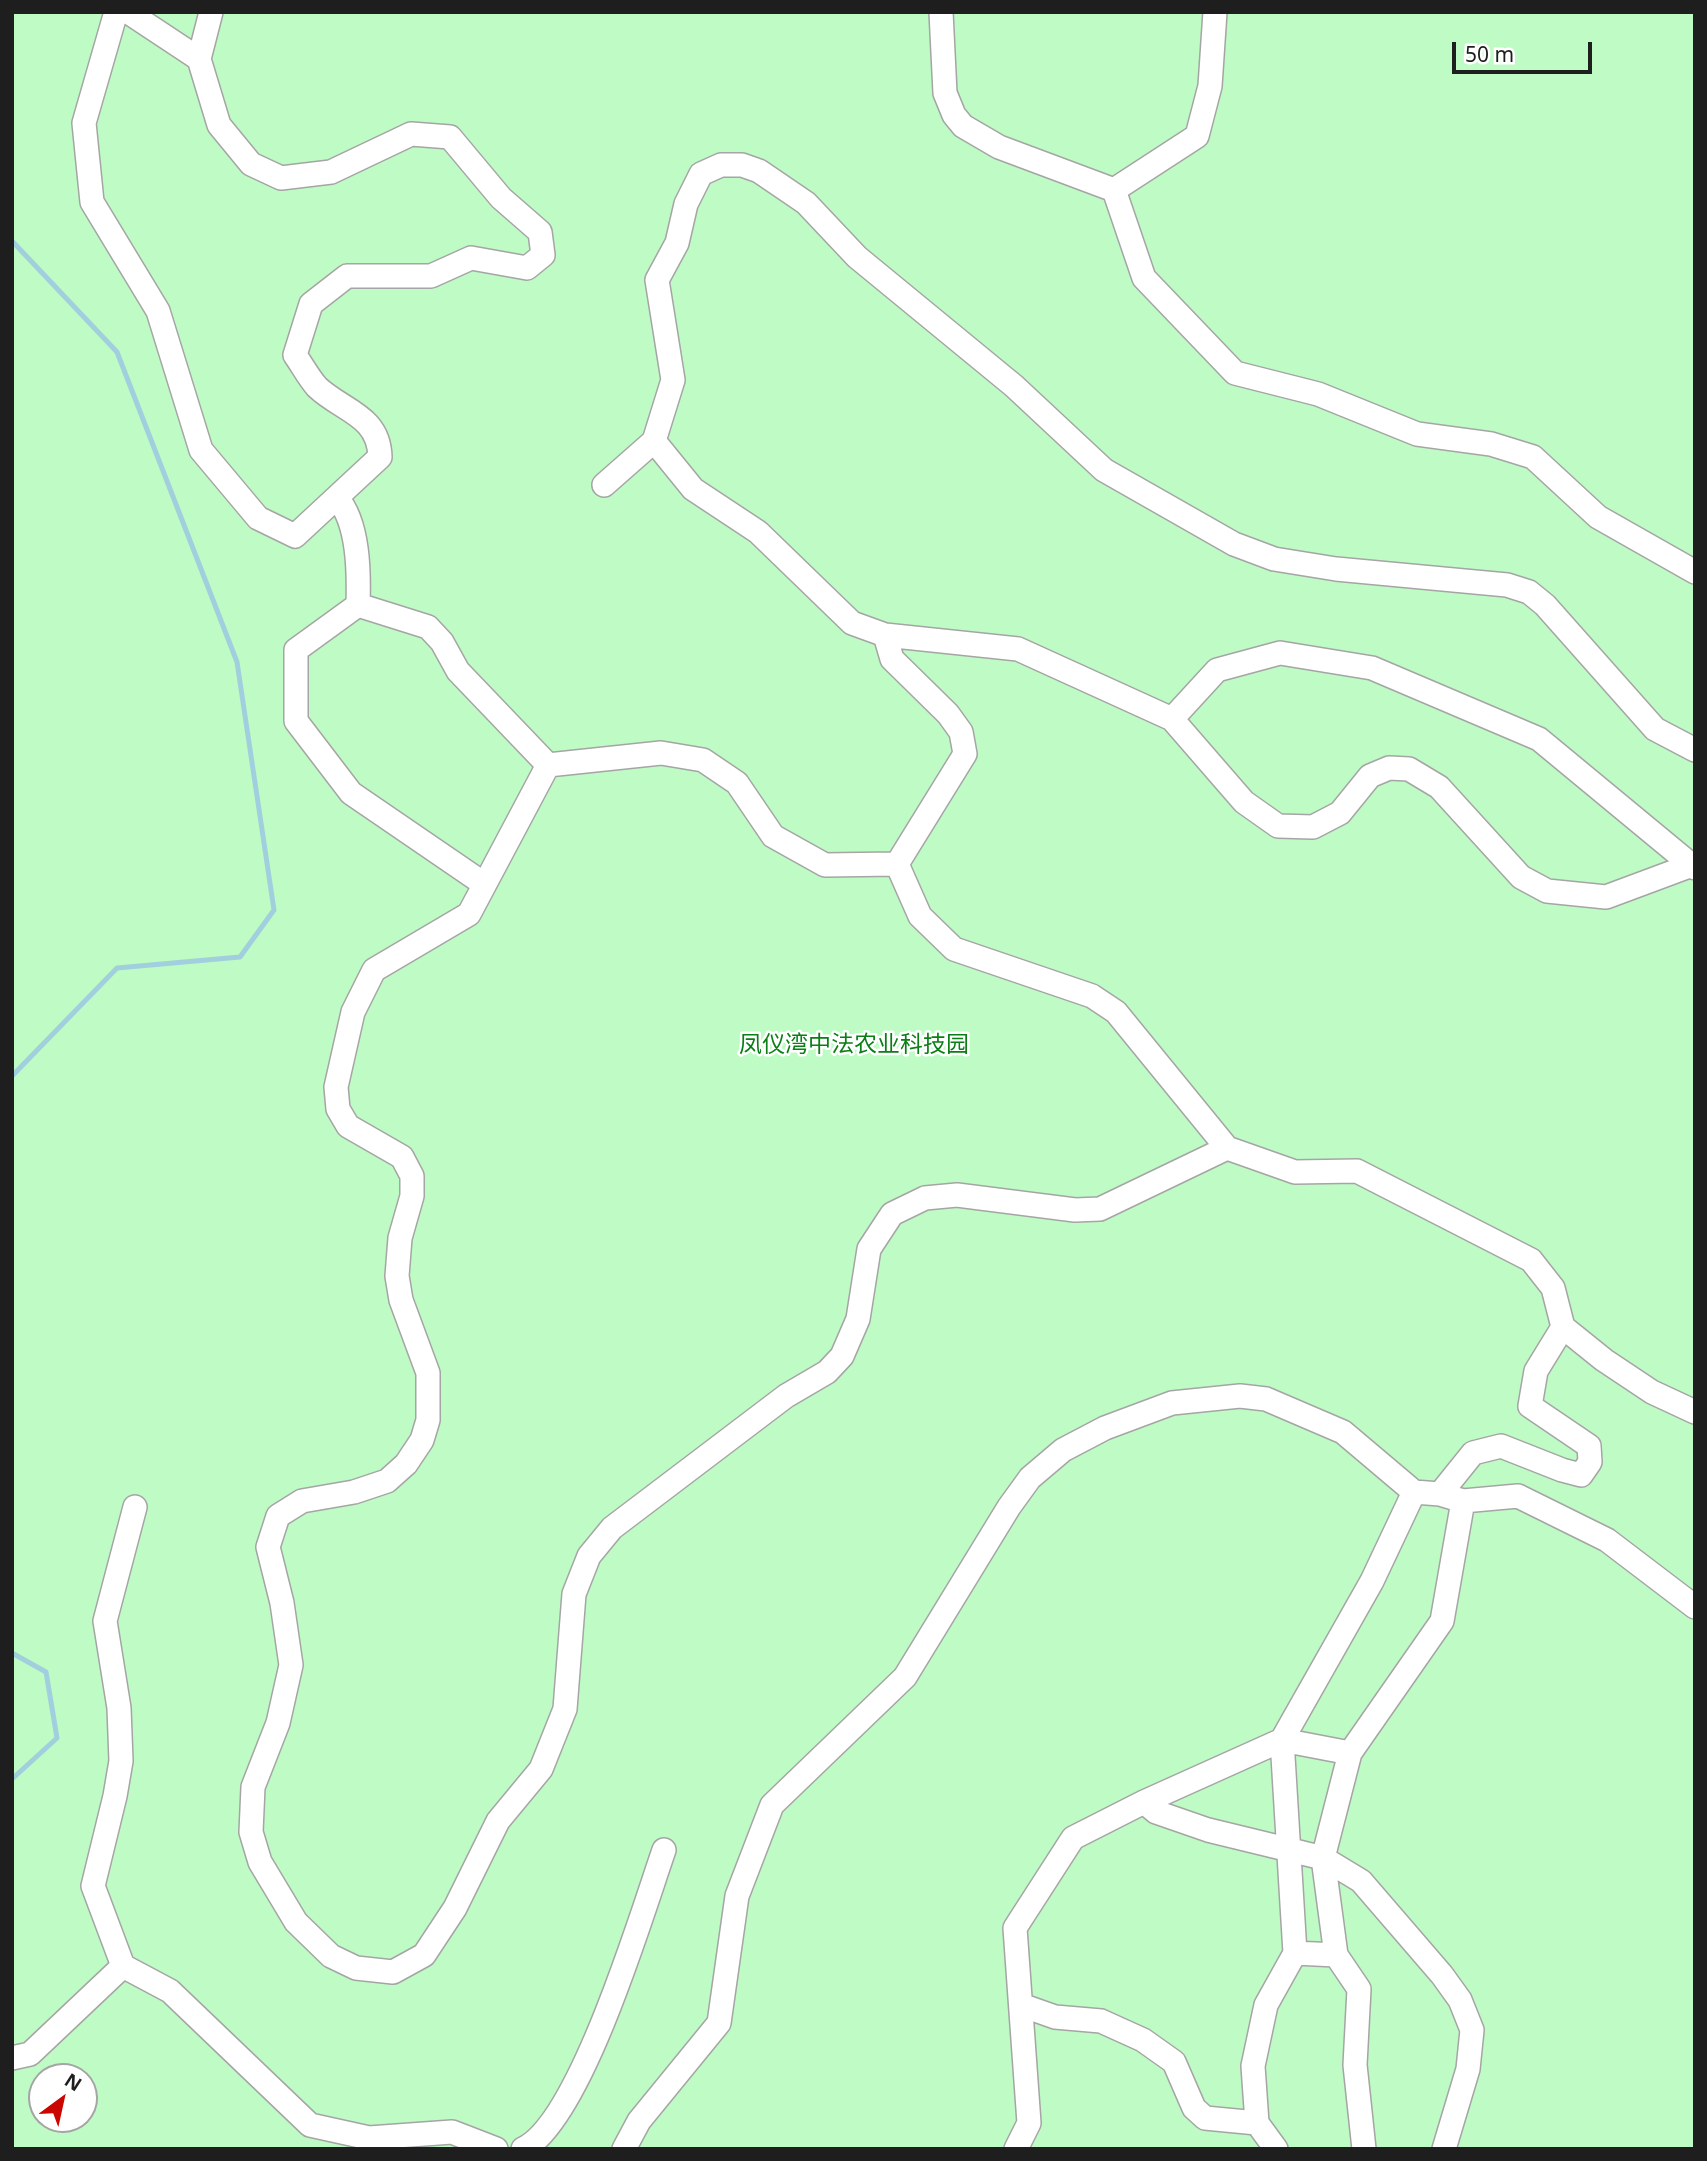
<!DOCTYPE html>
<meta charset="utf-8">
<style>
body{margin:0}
#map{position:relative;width:1707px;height:2161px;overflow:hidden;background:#efebe3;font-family:"Noto Sans",sans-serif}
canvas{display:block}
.frame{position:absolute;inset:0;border:14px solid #1e1e1e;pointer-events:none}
.north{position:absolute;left:28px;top:2063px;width:70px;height:70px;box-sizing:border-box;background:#fff;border:2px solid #a5a5a5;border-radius:50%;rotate:33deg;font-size:19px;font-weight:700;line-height:28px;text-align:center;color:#1e1e1e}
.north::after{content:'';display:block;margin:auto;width:24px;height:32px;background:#cb0600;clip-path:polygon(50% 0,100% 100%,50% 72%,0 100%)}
.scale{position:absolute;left:1452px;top:42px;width:140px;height:32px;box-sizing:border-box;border:4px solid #1e1e1e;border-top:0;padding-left:9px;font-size:21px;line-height:24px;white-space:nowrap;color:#1e1e1e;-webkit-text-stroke:5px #fff;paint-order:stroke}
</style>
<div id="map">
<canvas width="1707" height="2161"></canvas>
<div class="frame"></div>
<div class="north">N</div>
<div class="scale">50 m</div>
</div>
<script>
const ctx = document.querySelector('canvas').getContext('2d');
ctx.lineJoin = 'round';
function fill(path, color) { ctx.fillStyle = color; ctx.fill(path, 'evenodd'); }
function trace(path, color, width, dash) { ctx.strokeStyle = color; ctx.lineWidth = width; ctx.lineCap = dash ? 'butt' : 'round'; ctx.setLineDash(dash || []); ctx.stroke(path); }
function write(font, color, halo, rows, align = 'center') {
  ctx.font = font + ' "Noto Sans","Noto Sans SC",sans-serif'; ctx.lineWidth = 5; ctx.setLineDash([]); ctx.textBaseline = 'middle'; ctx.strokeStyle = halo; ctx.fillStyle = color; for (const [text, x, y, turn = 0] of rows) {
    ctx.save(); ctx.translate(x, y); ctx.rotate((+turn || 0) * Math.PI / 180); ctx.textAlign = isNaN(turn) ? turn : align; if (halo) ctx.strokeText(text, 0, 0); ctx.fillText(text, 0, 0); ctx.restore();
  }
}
fill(new Path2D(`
 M12,12H1695V2149H12ZM42,2077H84V2119H42Z`), '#bffbc5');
trace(new Path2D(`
 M12,241L117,352L237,662L274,910L240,957L117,968L12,1076
 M12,1653L46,1672L57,1738L12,1779`), '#a2cfde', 5);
const minor = new Path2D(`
 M116,12L84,123L92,202L158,311L201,450L258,518L295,536L380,457C379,415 342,411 317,387C309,378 302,365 295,355L311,304L347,276H431L471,258L527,268L543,255L540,232L501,198L450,137L411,134L331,172L281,178L251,164L219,125L199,59L211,12
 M128,12L199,59
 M941,12L945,93L954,115L963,126L999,147L1114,190L1144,278L1235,373L1318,394L1417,434L1491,444L1533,457L1598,517L1695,572
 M1114,190L1197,136L1210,86L1215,12
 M654,441L693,489L758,532L852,623L885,635L1018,649L1172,719L1244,802L1278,826L1313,827L1340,813L1370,776L1389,768L1409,769L1439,787L1521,877L1547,891L1606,897L1692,865
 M604,485L654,441L673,380L657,280L677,243L686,204L701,174L721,165H742L759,171L806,203L857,257L1014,386L1104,470L1234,544L1274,559L1336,569L1507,585L1529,592L1545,605L1655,729L1695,750
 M337,498C359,523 359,573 358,605
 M885,635L892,659L948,714L961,732L965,754L897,864L920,916L954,949L1092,996L1116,1012L1227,1148
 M1172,719L1217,670L1280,653L1372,668L1539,739L1695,868
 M897,864L825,865L773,836L737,783L703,760L661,753L548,765L469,914L374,970L353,1012L336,1087L338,1109L348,1126L402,1157L412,1176V1196L400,1238L397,1276L401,1300L428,1373V1420L422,1440L406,1464L387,1481L354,1492L302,1501L278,1516L268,1547L282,1603L291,1665L278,1723L253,1787L251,1832L260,1862L296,1922L331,1956L356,1968L393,1972L424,1955L455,1908L498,1821L541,1769L565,1709L574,1594L589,1556L612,1528L786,1396L827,1372L842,1356L858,1319L869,1249L892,1214L925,1198L957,1195L1075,1210L1100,1209L1227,1148L1295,1172L1357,1171L1531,1260L1553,1288L1563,1327L1604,1360L1652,1392L1695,1412
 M484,884L351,793L296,721V650L358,605L428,627L442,642L458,671L548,765
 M1440,1494L1473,1453L1501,1446L1562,1470L1581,1475L1590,1462L1589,1446L1530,1406L1536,1371L1563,1327
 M135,1507L105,1621L119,1708L121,1761L115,1796L93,1886L123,1966L170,1991L310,2125L369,2138L452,2132L496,2149
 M1350,1753L1323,1858L1336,1955L1359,1989L1355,2065L1364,2149
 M1144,1802L1156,1812L1208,1830L1323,1858L1361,1881L1442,1975L1460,2000L1472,2030L1468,2069L1444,2149
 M1295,1953L1336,1955
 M1021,2005L1055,2017L1101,2021L1143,2040L1174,2062L1194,2108L1205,2118L1257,2123
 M12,2058L30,2054L123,1966
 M523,2149C580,2122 642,1913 664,1850
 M624,2149L639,2121L719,2023L737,1896L772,1805L905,1677L1009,1507L1030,1478L1063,1450L1105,1428L1172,1403L1240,1396L1266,1399L1343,1432L1414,1492L1440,1494L1463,1501L1518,1496L1607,1540L1695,1607
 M1016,2149L1029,2123L1015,1928L1073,1838L1144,1802L1282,1740L1372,1581L1414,1492
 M1276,2149L1257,2123L1253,2066L1266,2005L1295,1953L1282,1740L1350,1753L1442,1621L1463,1501`);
trace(minor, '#a5a5a5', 26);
trace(minor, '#fff', 23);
write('23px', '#097f16', '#fff', [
 ["凤仪湾中法农业科技园",854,1045]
]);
</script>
